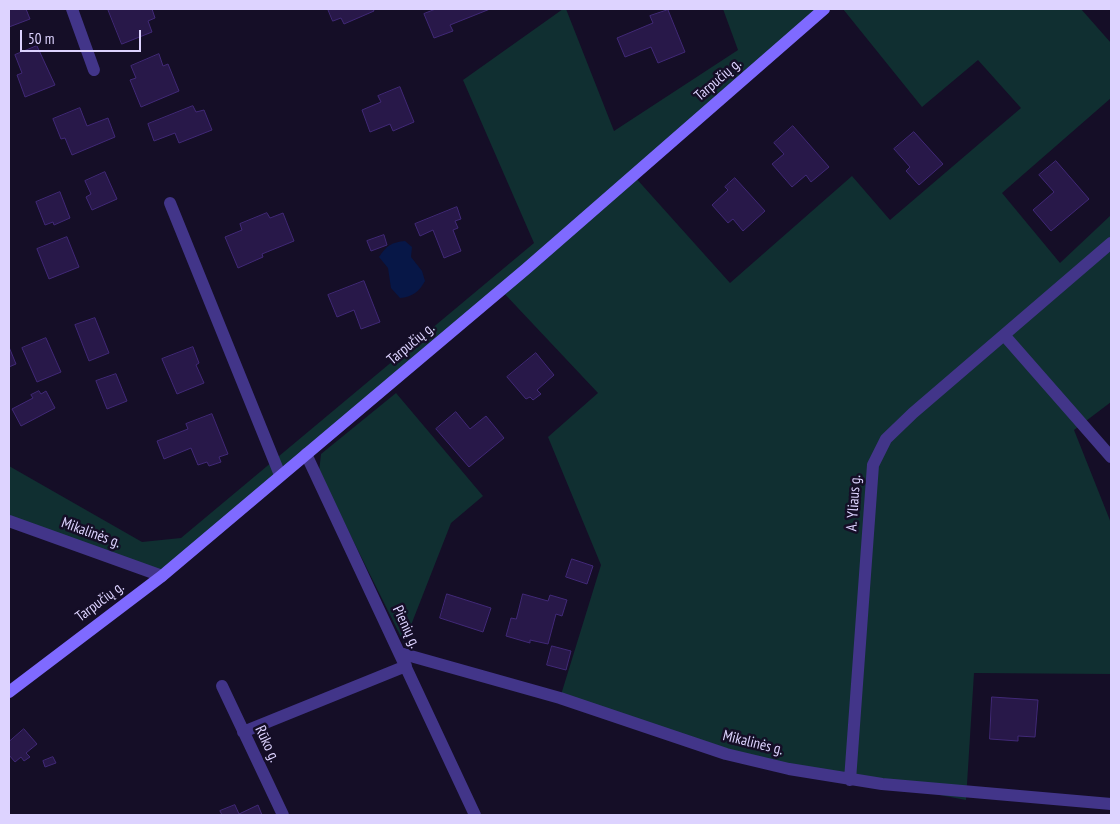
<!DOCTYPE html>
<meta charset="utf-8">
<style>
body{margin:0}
#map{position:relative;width:1120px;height:824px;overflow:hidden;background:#150e27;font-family:"PT Sans Narrow",sans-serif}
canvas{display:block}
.frame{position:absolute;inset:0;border:10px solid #ddd3ff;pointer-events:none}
.scale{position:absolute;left:20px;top:30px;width:121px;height:22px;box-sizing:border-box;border:2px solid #ddd3ff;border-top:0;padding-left:6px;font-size:15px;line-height:18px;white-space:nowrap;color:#ddd3ff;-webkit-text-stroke:4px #150e27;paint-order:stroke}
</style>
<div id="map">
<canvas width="1120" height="824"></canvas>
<div class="frame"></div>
<div class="scale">50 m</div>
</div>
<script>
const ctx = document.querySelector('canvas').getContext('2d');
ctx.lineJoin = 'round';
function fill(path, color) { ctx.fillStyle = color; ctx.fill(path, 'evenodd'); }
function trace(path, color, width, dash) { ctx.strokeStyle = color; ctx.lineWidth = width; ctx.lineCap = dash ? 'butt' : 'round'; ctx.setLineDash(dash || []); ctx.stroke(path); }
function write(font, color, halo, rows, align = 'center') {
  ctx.font = font + ' "PT Sans Narrow",sans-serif'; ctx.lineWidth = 5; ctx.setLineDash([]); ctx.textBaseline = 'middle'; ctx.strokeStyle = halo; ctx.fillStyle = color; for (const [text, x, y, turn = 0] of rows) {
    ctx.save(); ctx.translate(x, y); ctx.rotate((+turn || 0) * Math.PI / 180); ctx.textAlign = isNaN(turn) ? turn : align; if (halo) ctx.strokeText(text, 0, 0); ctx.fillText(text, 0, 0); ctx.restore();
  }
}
fill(new Path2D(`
 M563,9H566L614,131L738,50L723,9H824L634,176L730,283L852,176L890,220L1021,108L978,60L922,107L843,9H1081L1111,43V98L1002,193L1060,263L1111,215V402L1074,430L1111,523V674L974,673L966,800L726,754L560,698L601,565L548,437L598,393L501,290L162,576L9,521V466L142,542L181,538L534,243L463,80Z
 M396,393L483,496L451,523L404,643L319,472L321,454Z`), '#102f31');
fill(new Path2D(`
 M405,241L412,247L411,257L422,271L425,281C419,292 412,297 400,298L391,288L388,268L379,257C386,246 392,242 405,241Z`), '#071747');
const building = new Path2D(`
 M9,9H26L30,19L9,27Z
 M108,9H152L155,18L148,21L152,32L122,44Z
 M328,9H373L374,11L344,24L341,18L333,21Z
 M436,9H490L450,25L453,31L434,38L424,14Z
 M668,10L685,52L658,63L651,47L625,57L617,38L653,23L650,16Z
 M37,46L55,85L25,97L17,75L22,73L15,55Z
 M159,54L163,66L168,64L179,91L141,107L130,80L136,78L131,66Z
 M400,87L414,122L393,131L390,124L370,132L362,110L381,102L378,96Z
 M193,106L196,112L204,110L212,130L179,143L175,133L154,141L148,124Z
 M80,108L87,126L108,118L115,137L72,155L65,138L61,139L53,119Z
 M793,126L829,167L811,182L806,175L792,187L772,164L784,154L774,143Z
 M914,132L943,164L919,185L906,171L910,167L894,149Z
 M1056,161L1089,199L1051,231L1033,210L1054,192L1039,175Z
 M105,172L117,199L92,210L86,197L91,194L85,181Z
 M735,178L765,211L743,231L733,219L728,223L712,205L728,190L725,187Z
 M60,192L70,218L54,225L53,222L45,225L36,202Z
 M457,207L461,219L455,221L458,228L453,230L461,251L444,258L433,230L420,236L415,224Z
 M267,213L270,218L283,213L294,241L262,254L263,257L238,268L225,237L242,230L240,224Z
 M384,235L387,245L371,251L367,241Z
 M67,237L79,267L49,279L37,249Z
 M364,281L380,322L361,329L354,310L337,317L328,295Z
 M95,318L109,353L89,361L75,325Z
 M46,338L61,372L37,382L22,348Z
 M9,347L16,364L9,367Z
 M193,347L199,363L196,365L204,383L177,394L162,359Z
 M536,353L554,375L537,390L541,394L533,400L530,397L526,399L507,377Z
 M116,374L127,401L107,409L96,381Z
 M39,391L41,394L46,391L55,408L21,426L12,409L33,398L31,395Z
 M456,412L470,429L486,416L504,438L469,467L436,429Z
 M212,414L228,454L219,457L221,462L209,466L207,462L198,465L191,448L164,459L157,441L188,429L186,424Z
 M572,559L593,566L587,584L566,577Z
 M447,594L491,608L483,632L440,618Z
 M523,594L548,601L550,595L567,600L562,616L556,614L548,644L530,640V643L506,636L511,618L516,619Z
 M552,646L571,651L566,670L547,665Z
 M992,697L1038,700L1035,737L1018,736V741L990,739Z
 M24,729L37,744L26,753L30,757L24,761L21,757L15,762L9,755V742Z
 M53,757L56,763L45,767L43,761Z
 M235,805L239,814L258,805L262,815H222L220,811Z`);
fill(building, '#281849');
trace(building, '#412977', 1);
trace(new Path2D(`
 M72,9L94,70
 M170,203L280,475
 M1004,335L1111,457
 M306,454L475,815
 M9,521L162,576
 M400,653L560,698L726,754L789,769L882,784L1111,804
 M222,686L283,815
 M243,732L406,666
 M850,780L873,465L886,439L913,413L1111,243`), '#423589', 12);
trace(new Path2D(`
 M9,692L162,576L526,269L824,9`), '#7f6aff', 12);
write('15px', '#ddd3ff', '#150e27', [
 ["Tarpučių g.",718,80,-41],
 ["Tarpučių g.",411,344,-40],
 ["A. Yliaus g.",854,503,-86],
 ["Mikalinės g.",91,533,20],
 ["Tarpučių g.",100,602,-37],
 ["Pienių g.",406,627,65],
 ["Mikalinės g.",753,743,14],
 ["Rūko g.",267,744,65]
]);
</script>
